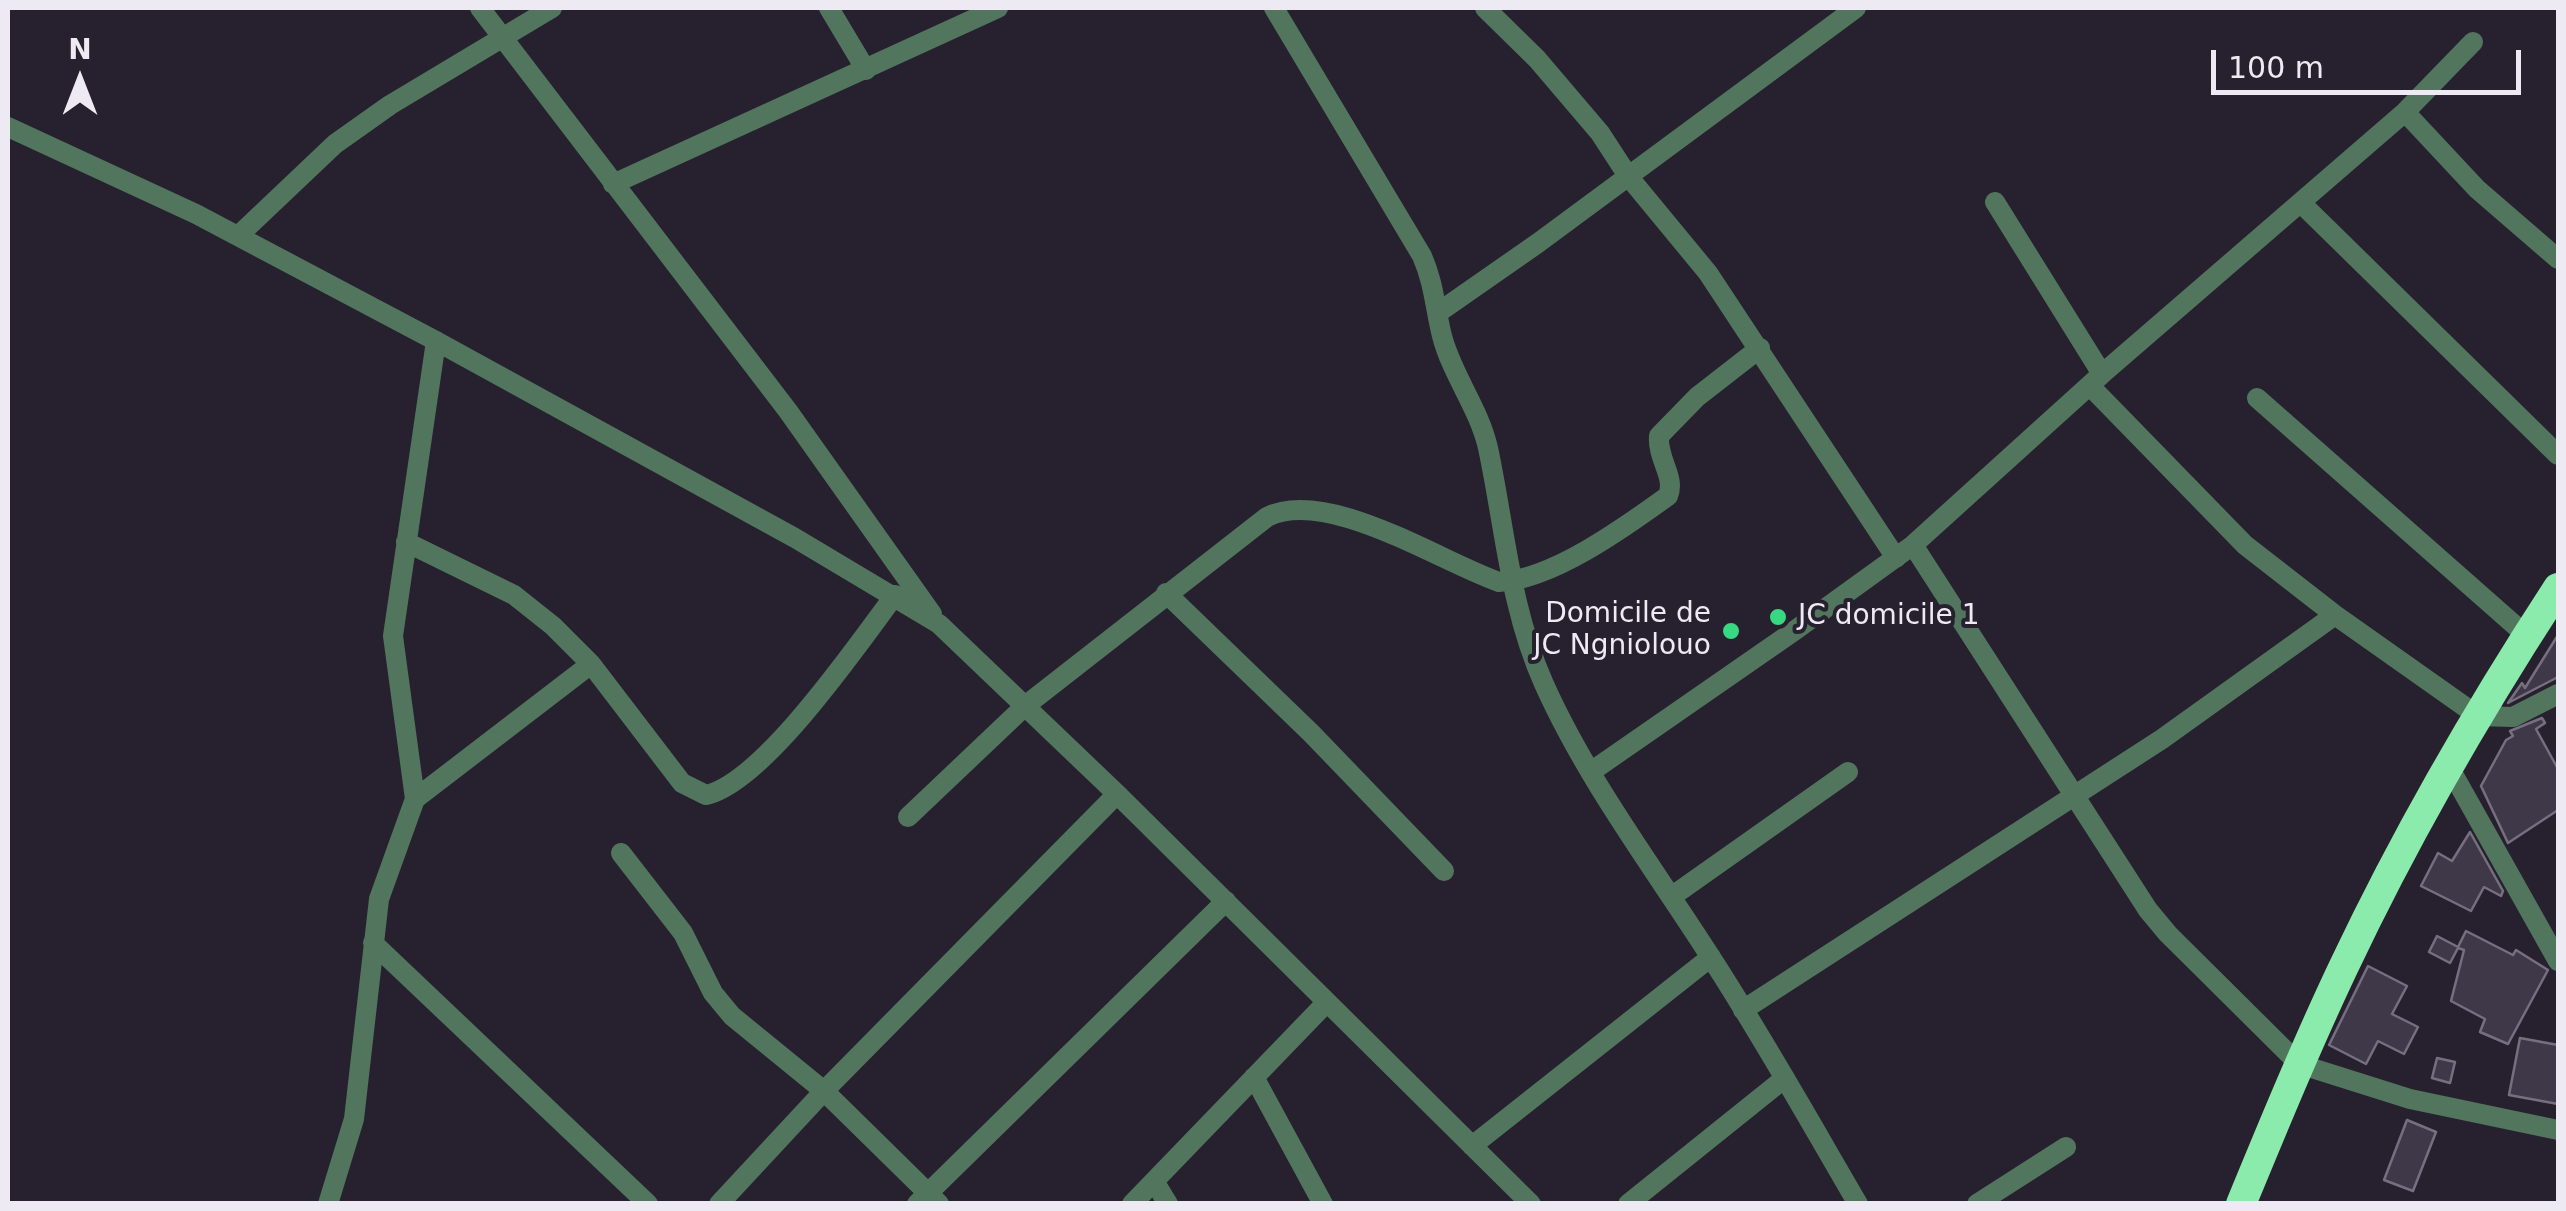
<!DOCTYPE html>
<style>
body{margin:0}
#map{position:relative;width:2566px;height:1211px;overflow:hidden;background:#27212f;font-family:"DejaVu Sans",sans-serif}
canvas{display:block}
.frame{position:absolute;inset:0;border:10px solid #eeeaf4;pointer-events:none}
.north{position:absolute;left:30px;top:30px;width:100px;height:100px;-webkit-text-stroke:8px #27212f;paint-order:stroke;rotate:0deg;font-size:28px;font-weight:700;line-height:40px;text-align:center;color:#eeeaf4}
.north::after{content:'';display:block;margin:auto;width:35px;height:45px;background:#eeeaf4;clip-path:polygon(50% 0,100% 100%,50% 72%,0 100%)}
.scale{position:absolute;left:2211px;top:50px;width:310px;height:45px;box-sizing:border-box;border:5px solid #eeeaf4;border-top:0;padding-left:12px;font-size:30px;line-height:35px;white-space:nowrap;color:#eeeaf4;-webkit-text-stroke:8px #27212f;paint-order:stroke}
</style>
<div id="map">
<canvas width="2566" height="1211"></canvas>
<div class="frame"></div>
<div class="north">N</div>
<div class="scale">100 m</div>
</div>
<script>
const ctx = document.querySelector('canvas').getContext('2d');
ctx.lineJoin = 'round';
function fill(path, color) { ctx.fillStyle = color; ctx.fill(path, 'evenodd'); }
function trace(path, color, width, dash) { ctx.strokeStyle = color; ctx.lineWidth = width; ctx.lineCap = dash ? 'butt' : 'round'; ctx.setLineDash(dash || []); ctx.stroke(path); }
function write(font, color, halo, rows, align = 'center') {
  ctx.font = font + ' "DejaVu Sans",sans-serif'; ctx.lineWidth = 8; ctx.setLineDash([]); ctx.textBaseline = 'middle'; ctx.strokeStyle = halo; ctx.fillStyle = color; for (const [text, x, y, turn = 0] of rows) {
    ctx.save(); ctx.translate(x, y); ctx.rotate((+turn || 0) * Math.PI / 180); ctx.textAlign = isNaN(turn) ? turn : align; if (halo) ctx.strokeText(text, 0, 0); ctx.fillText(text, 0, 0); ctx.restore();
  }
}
const building = new Path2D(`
 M2558,635V677L2508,703L2522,683L2525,688Z
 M2542,718L2545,723L2536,729L2558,769V810L2508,843L2481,786L2506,740L2513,736L2510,731Z
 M2470,832L2503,891L2501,896L2484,887L2471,911L2421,886L2438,853L2452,861Z
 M2466,931L2513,955L2516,950L2548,970L2508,1044L2480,1032L2485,1019L2451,1001L2464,950L2458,948L2450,963L2429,952L2437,936L2458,947Z
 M2368,966L2407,986L2392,1014L2418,1027L2404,1054L2378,1041L2366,1064L2329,1045Z
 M2520,1038L2558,1045V1104L2509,1095Z
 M2437,1058L2455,1062L2450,1083L2432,1078Z
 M2407,1120L2436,1132L2413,1191L2384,1180Z`);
fill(building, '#3f3848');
trace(building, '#766f80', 2.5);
trace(new Path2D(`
 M480,8L788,411L932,614
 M829,8L866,70
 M1274,8L1422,256C1434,283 1435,308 1442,336C1452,375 1479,408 1488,448C1505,528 1510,608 1544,684C1587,780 1653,867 1710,956C1762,1036 1809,1120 1858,1204
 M1485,8L1537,59L1600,133L1628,176L1708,273L1896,558
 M2405,112L2477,189L2558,259
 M8,127L196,214L436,341L795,538L939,624L1117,794L1531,1204
 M613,184L998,8
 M1995,202L2102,374
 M2302,204L2558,455
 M238,236L335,144L390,105L552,8
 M1439,312L1538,243L1856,8
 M2090,386L2245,545L2335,615L2478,716L2513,717L2558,694
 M2257,398L2527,636
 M406,542L514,595L553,626L591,664L682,783L706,795C764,782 858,644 895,595
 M1913,545L2148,910L2168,934L2299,1064L2410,1099L2558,1130
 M1166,593L1311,733L1444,871
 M2449,767L2558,961
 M1592,771L1794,631L1913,545L2102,374L2405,112L2473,42
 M415,799L591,664
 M908,817L1025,706L1267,517C1327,487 1439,561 1499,582C1552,580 1625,527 1668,496C1676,477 1657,459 1659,436L1697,397L1760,348
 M621,853L683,933L713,993L732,1016L824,1091L939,1204
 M1671,897L1848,772
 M373,943L648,1204
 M1743,1010L2162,739L2335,615
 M1254,1077L1323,1204
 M1472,1146L1711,957
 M1154,1181L1168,1204
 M328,1204L354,1119L379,899L415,799L393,636L436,341
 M719,1204L824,1091L1117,794
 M917,1204L1226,901
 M1132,1204L1327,1002
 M1628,1204L1785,1078
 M1977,1204L2066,1147`), '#52765d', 20);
trace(new Path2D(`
 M2241,1204C2274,1124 2307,1044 2344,966C2406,835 2479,709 2558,588`), '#8bebac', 30);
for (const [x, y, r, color] of [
 [1778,617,10,"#36d881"],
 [1731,631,10,"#36d881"]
]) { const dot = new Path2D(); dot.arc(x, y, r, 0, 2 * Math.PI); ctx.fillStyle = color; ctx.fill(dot); trace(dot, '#27212f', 4); }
write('28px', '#eeeaf4', '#27212f', [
 ["Domicile de",1711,615],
 ["JC Ngniolouo",1711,647],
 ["JC domicile 1",1798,617,"left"]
], 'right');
</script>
